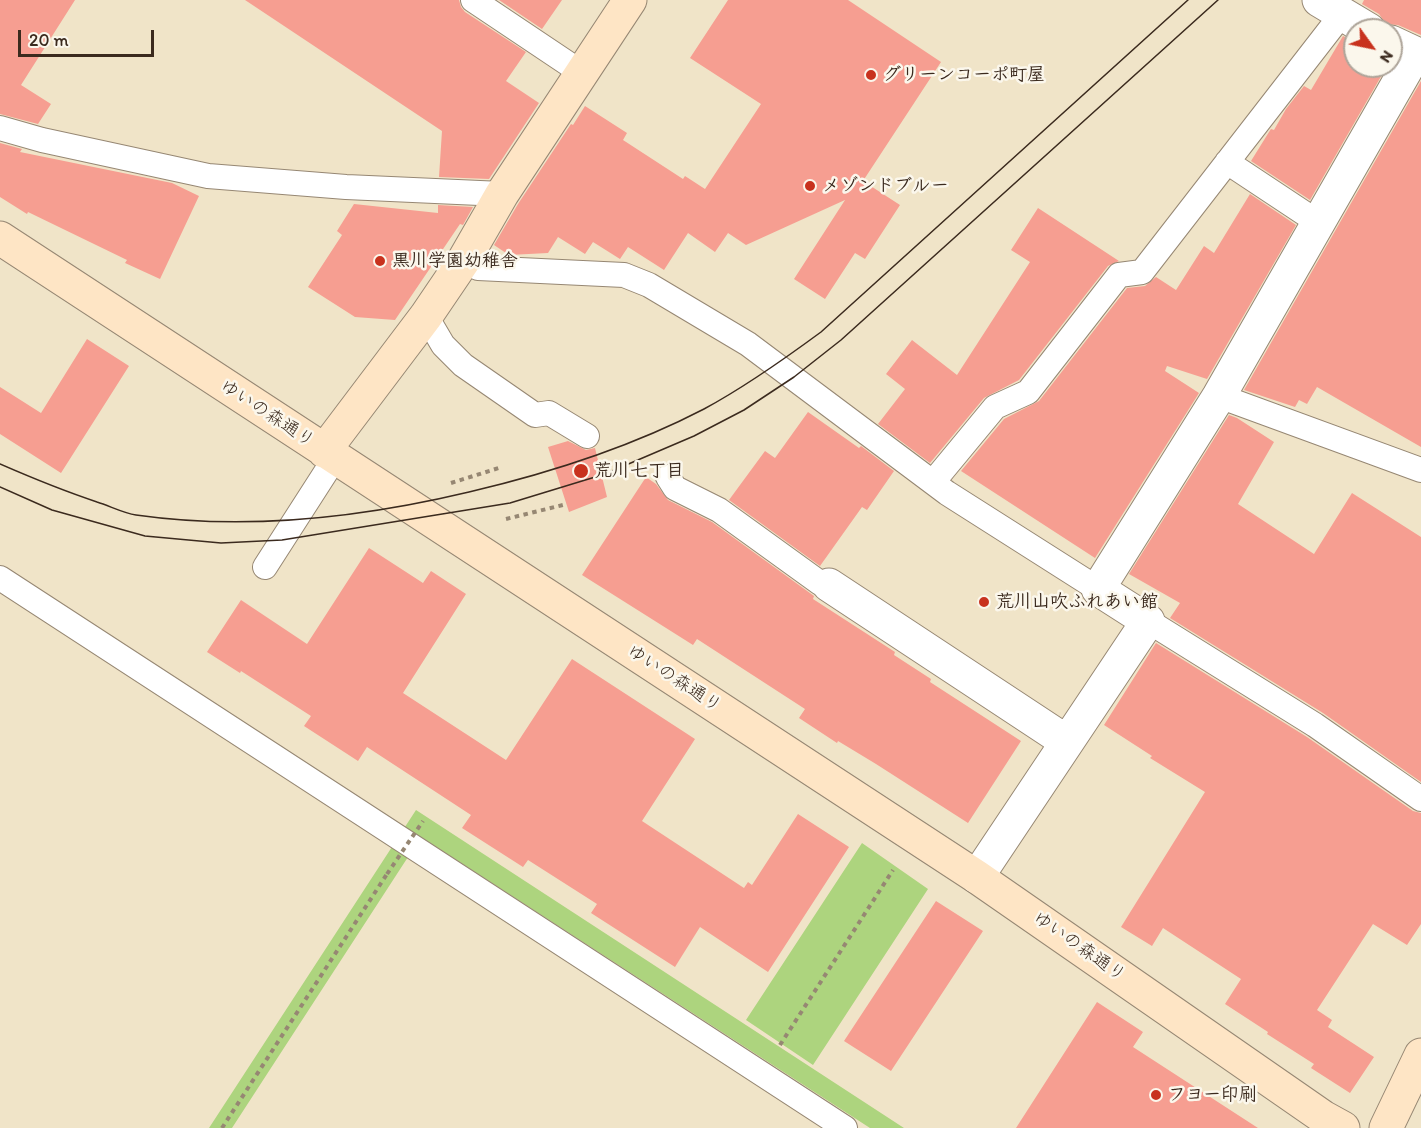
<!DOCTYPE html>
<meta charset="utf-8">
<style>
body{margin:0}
#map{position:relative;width:1421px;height:1128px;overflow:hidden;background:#f0e4c8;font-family:Itim,sans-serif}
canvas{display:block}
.north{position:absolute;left:1343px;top:18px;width:60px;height:60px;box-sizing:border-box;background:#fbf7ec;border:2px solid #aea59a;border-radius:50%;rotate:123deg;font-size:16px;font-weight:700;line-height:24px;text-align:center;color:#3b2a1e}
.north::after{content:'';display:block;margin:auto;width:21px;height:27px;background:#c8321e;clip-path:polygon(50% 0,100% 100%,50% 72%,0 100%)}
.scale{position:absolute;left:18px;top:30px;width:136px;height:27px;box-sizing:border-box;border:3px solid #3b2a1e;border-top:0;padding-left:8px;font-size:18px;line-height:21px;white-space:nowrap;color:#3b2a1e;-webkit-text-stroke:4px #fbf7ec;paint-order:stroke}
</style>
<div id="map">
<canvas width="1421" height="1128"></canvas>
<div class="north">N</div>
<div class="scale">20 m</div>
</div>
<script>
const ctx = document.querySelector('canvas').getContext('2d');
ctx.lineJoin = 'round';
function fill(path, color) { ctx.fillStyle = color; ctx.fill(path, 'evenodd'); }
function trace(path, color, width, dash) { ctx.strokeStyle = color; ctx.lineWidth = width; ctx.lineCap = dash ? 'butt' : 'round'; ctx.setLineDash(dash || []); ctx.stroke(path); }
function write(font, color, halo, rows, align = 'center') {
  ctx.font = font + ' Itim,"Klee One",sans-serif'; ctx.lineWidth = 5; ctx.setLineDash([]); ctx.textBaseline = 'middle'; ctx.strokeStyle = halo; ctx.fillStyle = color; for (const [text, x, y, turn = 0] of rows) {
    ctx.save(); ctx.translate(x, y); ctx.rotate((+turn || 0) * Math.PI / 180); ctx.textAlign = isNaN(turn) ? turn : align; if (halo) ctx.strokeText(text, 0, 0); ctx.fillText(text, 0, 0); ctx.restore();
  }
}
fill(new Path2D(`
 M416,810L904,1128H870L421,837L232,1128H209Z
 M862,843L928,889L813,1065L746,1020Z`), '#add47e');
fill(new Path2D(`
 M0,0H75L21,85L51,104L38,124L0,114Z
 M245,0H459L461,7L465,12L526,52L506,81L539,103L489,179L439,177L442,131Z
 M499,0H562L542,29Z
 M728,0H848L941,62L863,181L900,205L865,259L855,253L825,299L794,279L845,200L746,245L728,233L715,252L688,233L664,270L628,247L620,259L593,242L585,254L558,237L548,253L509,255L494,245L518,204L571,124L573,125L585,106L627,133L623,140L683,179L685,176L705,189L761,104L690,58Z
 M1364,0H1421V35L1398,25L1386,24L1379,14L1362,4Z
 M1343,36L1355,43V66H1387L1310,200L1251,161L1269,132L1271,129L1274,130L1286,109L1304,86L1311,90Z
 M1421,81V447L1317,387L1307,404L1299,400L1295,407L1244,390Z
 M0,143L22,149L20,152L172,183L199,196L160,279L125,263L127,260L28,212L27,214L0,197Z
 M1250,194L1296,225L1207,379L1167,366L1165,371L1199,393L1095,558L961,471L1004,419L1039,401L1127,288L1145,286L1156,277L1176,290L1204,246L1214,253Z
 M354,204L438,213V205L473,207L463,225L460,224L395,320L355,317L308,287L342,235L337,231Z
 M1038,208L1119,261L1108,266L1019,380L984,398L930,463L878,424L905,389L886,374L912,340L957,375L1030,262L1011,250Z
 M87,339L129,366L61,473L0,434V387L41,413Z
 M808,412L859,448L861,446L894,471L867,510L862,507L820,566L729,500L765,451L775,458Z
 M1229,415L1237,418L1274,442L1238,504L1314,554L1352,493L1421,537V782L1323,713L1170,618L1180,603L1129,574Z
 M568,441L586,450L595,448L607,497L569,512L548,447Z
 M646,477L656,484L668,500L712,522L814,596L813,599L895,652L894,655L931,679L930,682L1021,741L968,823L876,764L838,741L837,743L799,718L805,709L697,639L693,645L582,575Z
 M369,548L423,583L431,571L466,594L403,693L506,760L572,659L695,739L642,821L744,888L748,882L752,885L798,814L849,847L768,972L700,927L675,967L591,913L597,904L528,860L523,867L462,828L471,815L367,747L358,761L304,726L311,716L241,671L240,673L207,652L241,600L307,644Z
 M1156,643L1307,737L1413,811L1421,813V924L1407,945L1373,924L1317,1010L1332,1020L1328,1027L1374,1057L1350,1093L1311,1068L1314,1064L1267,1034L1268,1032L1225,1004L1241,979L1163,928L1152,946L1121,927L1205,792L1150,758L1152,756L1104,725Z
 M936,901L983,931L891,1071L844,1041Z
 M1097,1002L1143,1032L1133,1047L1258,1128H1016Z`), '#f69e91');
const lane = new Path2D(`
 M473,0L582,73
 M0,128L42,140L208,176L346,187L502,194
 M1227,162L1319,223
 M464,260L478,268L624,275L649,285L748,344L947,493L1098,589
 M426,316L443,345L463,365L535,415L549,413L587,436
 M1219,396L1421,470
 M668,477L675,488L719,510L820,583L829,585
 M933,482L995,407L1028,392L1119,275L1142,272L1342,14
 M265,567L335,458
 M0,578L845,1128
 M1148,621L1315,725L1421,799`);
const street = new Path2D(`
 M1319,0L1369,30
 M1391,42L1421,56
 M829,585L1067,742
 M977,877L1148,621L1098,589L1219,396L1415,54`);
const secondary = new Path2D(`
 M0,238L977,877L1323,1117L1343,1128
 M324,451L426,316L464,260L502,194L630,0
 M1386,1128L1421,1055`);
trace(lane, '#968773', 26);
trace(street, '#968773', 35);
trace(secondary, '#968773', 35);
trace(new Path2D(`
 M451,483L502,467
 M506,519L567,504
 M780,1045L893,870
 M222,1128L387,874`), '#968773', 4, [4.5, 4.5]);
trace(lane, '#fff', 24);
trace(street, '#fff', 33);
trace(secondary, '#fee5c5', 33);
trace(new Path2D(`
 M0,464C32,478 64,491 97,502C110,506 123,513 136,515C248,531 360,518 469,492C550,473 629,448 704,409C745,387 783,360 821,332L1188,0
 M0,487L52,510L145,536L221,543L282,540L510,503L605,474L694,436L744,410L794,377L841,340L1218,0`), '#3b2a1e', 1.5);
trace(new Path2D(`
 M387,874L423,821`), '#968773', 4, [4.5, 4.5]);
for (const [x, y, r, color] of [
 [871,75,6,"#c8321e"],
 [810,186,6,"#c8321e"],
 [380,261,6,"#c8321e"],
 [581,471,8,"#c8321e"],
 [984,602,6,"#c8321e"],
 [1156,1095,6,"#c8321e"]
]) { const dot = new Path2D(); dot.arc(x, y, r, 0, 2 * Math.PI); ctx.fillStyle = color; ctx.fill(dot); trace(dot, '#fbf7ec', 2); }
write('bold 18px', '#3b2a1e', '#fbf7ec', [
 ["グリーンコーポ町屋",883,75],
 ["メゾンドブルー",822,186],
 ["黒川学園幼稚舎",392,261],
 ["荒川七丁目",594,471],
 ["荒川山吹ふれあい館",996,602],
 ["フヨー印刷",1168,1095]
], 'left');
write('18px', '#3b2a1e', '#fbf7ec', [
 ["ゆいの森通り",267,414,33],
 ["ゆいの森通り",674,679,33],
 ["ゆいの森通り",1079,947,35]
]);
</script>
